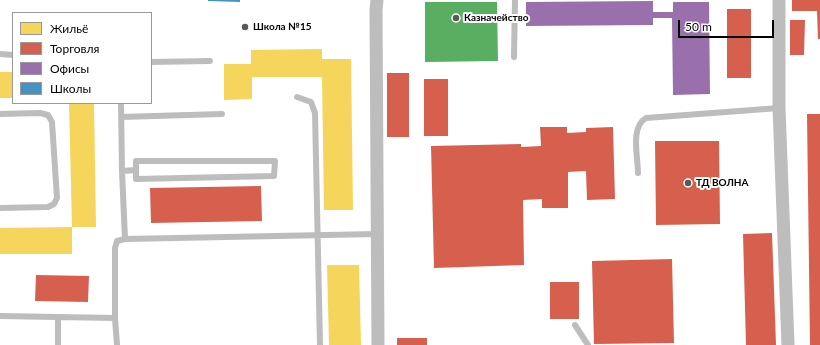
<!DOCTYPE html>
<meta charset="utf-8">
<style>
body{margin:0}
#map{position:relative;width:820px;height:345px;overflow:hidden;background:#fff;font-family:Lato,sans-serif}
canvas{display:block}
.legend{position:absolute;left:12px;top:12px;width:140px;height:92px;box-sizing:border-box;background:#fff;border:1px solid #999;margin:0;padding:5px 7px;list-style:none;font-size:12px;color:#000}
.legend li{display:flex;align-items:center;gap:8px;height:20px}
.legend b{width:20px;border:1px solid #999}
.scale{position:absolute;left:678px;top:20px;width:96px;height:18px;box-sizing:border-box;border:2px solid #000;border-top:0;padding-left:5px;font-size:12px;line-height:14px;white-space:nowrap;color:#000;-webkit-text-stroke:3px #fff;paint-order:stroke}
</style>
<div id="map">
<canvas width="820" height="345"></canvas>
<ul class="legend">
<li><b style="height:11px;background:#f6d55c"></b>Жильё</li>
<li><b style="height:11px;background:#d6604d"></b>Торговля</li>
<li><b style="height:11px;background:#9970ab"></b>Офисы</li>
<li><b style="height:11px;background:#4393c3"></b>Школы</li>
</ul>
<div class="scale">50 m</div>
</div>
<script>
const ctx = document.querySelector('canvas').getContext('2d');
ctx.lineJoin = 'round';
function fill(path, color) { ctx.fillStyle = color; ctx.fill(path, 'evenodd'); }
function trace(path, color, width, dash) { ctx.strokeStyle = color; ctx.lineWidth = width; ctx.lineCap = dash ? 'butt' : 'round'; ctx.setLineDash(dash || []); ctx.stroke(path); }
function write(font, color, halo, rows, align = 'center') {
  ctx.font = font + ' Lato,sans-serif'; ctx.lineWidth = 4; ctx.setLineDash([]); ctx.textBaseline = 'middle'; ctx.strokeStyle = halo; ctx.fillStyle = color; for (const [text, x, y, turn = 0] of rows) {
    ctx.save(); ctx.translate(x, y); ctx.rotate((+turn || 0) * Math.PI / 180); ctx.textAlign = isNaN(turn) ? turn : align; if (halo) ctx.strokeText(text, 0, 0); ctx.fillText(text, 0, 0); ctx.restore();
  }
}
fill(new Path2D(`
 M322,49V59H351L353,210H324L322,77H252V99L224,100V64H251V50Z
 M0,72H13V98H0Z
 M69,103H94L96,227H72V254H0V228L72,227Z
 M327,265H359L361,345H329Z`), '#f6d55c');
fill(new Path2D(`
 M792,0H820V39H818L817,11H792Z
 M727,9H751V78H727Z
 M790,20H805L804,55H790Z
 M387,73H409V137H387Z
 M424,79H448V136H424Z
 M807,114H820V345H810Z
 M540,127H567V133L586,132V128L613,127L615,199L587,200L586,171L568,172V208H542V199L523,200L524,265L434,268L431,146L521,144V147L541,146Z
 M655,141H719L720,224L656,225Z
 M261,186L262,221L151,223L150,188Z
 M772,233L776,345H746L743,234Z
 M672,259L674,343L594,344L592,261Z
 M36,275L89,276L88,302L35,301Z
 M550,282H579V319H550Z
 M397,338H427V345H397Z`), '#d6604d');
fill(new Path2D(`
 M653,1V12H673V2H709L710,94L673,95L672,18H653V25L526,26V2Z`), '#9970ab');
fill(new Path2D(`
 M208,0H240V2L208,1Z`), '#4393c3');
fill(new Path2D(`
 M425,2H497L498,61L425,62Z`), '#5aae61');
trace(new Path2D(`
 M0,54L13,55
 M514,57L515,0
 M151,62L210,61
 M297,97L311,102L315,113L320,345
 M121,103L122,171
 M0,114L40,113L48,115L52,122L57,198L54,204L48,207L0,208
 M121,117L222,114
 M136,161H275L274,176L136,179Z
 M638,173C638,157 630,127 646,118L779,108
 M125,239L122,171L136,170
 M0,316L115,318L117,345
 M58,317V345
 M115,318V248L117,241L125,239L377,234
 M575,325L588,345`), '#bdbdbd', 6);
trace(new Path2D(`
 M377,0L376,10L378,345
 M779,0V108L788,345`), '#bdbdbd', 13);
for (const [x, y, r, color] of [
 [456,18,4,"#595959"],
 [245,27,4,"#595959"],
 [688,183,4,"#595959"]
]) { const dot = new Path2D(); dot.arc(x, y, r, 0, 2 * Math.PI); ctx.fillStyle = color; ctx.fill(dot); trace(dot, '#fff', 1.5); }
write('bold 10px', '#000', '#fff', [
 ["Казначейство",464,18],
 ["Школа №15",253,27],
 ["ТД ВОЛНА",696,183]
], 'left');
</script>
